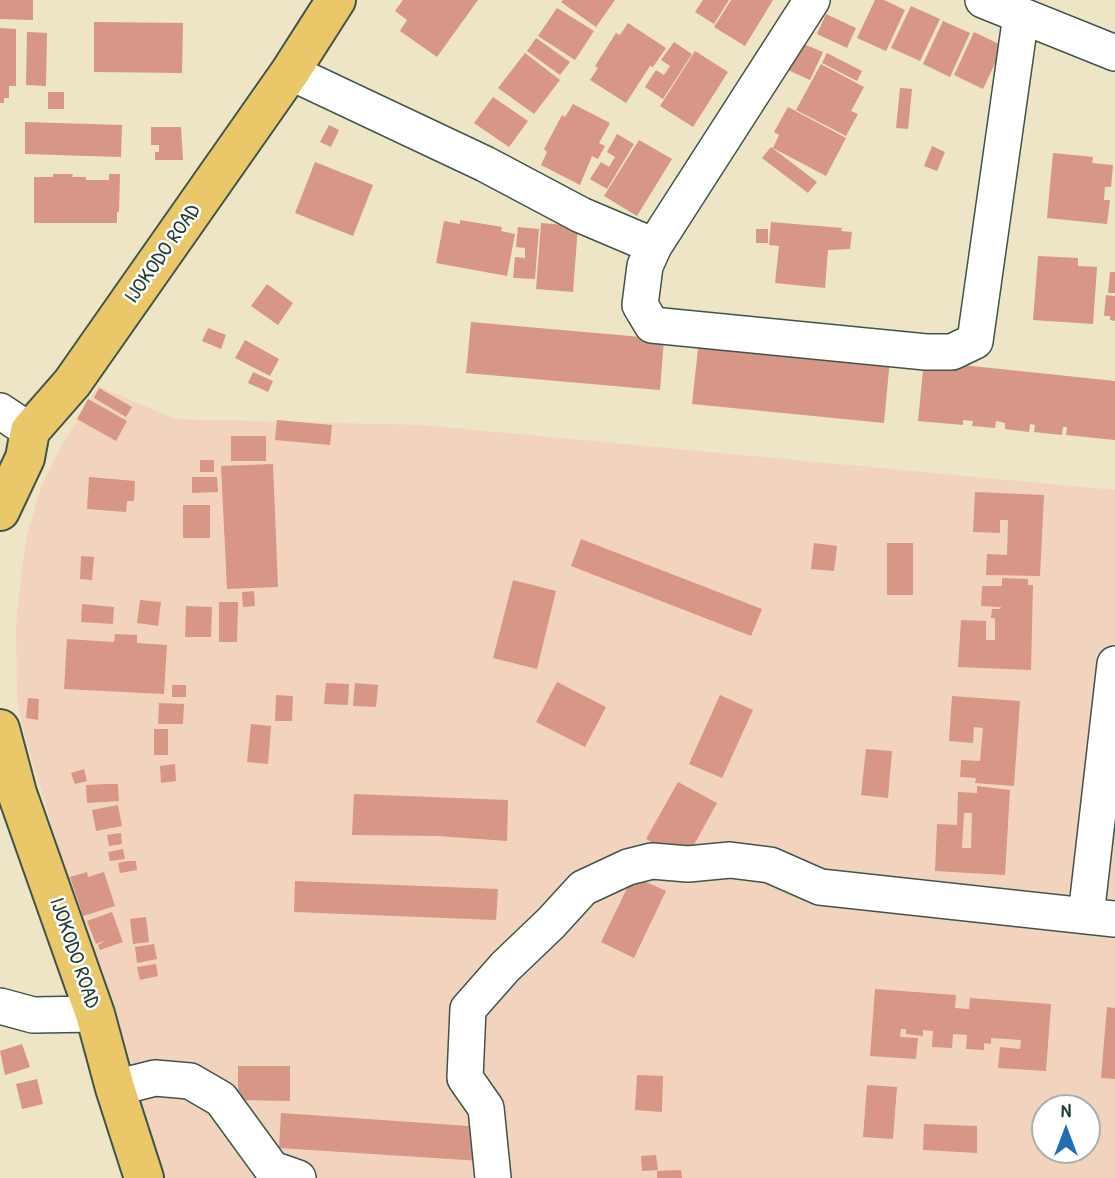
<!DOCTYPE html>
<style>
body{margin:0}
#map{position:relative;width:1115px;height:1178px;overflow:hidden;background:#eee4c6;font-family:"Patrick Hand",sans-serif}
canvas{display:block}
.north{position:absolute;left:1031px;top:1094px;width:70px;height:70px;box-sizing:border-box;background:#fff;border:2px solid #a5b1ae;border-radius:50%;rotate:0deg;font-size:19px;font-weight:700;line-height:28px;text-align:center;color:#1f3d34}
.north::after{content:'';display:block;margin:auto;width:24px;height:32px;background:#1f6fb2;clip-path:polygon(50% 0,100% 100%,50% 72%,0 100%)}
</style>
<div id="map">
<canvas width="1115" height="1178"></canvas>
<div class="north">N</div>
</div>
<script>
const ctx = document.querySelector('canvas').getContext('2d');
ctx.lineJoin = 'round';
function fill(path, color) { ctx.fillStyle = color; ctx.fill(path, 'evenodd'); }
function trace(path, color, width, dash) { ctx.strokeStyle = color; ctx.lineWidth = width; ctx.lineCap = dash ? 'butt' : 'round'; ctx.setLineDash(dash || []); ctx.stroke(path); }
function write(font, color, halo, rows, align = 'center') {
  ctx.font = font + ' "Patrick Hand",sans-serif'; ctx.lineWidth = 5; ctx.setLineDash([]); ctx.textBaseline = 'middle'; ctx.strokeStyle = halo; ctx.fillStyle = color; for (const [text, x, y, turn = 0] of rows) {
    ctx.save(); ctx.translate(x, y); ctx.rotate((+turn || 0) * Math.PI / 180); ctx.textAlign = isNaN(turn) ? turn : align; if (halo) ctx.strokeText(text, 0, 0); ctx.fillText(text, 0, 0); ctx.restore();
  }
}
fill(new Path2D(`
 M98,386L175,419L422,425L1115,490V1178H164L129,1078L24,734L17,697L16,625L22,566L27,535L41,487L60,448ZM1045,1108H1087V1150H1045Z`), '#f2d4be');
fill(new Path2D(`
 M0,0H33V20L0,19Z
 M403,0H478L437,57L400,31L407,20L395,11Z
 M563,0H615L596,27L561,2Z
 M703,0H729L714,24L695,12Z
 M731,0H773L745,46L714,27Z
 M875,0H884L905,10L886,51L857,38Z
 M911,6L940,19L920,61L891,48Z
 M557,8L594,31L575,60L538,36Z
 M826,14L856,28L847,48L817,34Z
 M943,21L970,33L950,77L923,64Z
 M94,22L183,23L182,73L94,72Z
 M628,23L666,48L653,67L650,66L626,103L590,80L598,68L595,66L616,33L620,35Z
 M0,28L16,29V86H9V98H4V103H0Z
 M27,32L47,33L46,86L26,85Z
 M974,32L1003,46L983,89L954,75Z
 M536,38L570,62L560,75L527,51Z
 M674,42L692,54L663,99L645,87L656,70L664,75L670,66L661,60Z
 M801,43L823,52L810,80L788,70Z
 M695,51L728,72L693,127L660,106Z
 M525,53L560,80L534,114L498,88Z
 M827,53L862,71L857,81L822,63Z
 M821,64L864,87L851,111L858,114L846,136L796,110Z
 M900,88L912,89L908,129L896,128Z
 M48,92H64V109H48Z
 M493,97L528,121L509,147L474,123Z
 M573,104L610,123L599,143L605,146L598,159L592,156L580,185L541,165L547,152L544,149L562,115L565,117Z
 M788,107L846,138L826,176L773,148L779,135L774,132Z
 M25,122L122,125L121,157L25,154Z
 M329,125L339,130L331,147L320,142Z
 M151,127H181L183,160H155V152H159V145H151Z
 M617,134L634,144L607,189L590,179L601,162L609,167L615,157L607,152Z
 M639,140L672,159L637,216L604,196Z
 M932,146L945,152L937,171L924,166Z
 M771,147L817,182L808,193L762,158Z
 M1053,153L1093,157L1092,163L1113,165L1111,187H1105L1104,200H1110L1107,224L1047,218Z
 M315,162L373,185L353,236L295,213Z
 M53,174H73L72,177H86V180H109V174H120L119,212H117V223H34V177H53Z
 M460,220L502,227L501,231L515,234L507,276L436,263L444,221L460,224Z
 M771,222L842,228L841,231L852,232L850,249L828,250L825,288L775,283L779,246L769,245Z
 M541,223L578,226L573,292L536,289Z
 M518,227L539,229L535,279L513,278L515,257L525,258V248L516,247Z
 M756,229H768V243H756Z
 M1038,256L1078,258V266L1097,267L1093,324L1033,320Z
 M1110,272H1115V293H1108Z
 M267,284L293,303L278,325L251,306Z
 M1106,295L1115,296V321L1110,320V316H1104Z
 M471,322L664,339L660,390L466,373Z
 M208,328L226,335L221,349L202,341Z
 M245,340L279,359L270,376L235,358Z
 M699,340L890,359L884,423L692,404Z
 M924,361L1115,381V440L1066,435L1067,427H1063L1062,435L1034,432L1035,425L1030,424L1029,432L1005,429V423L996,421L995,428L972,426L973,421L963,420V425L918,421Z
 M253,372L273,381L268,392L248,383Z
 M99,388L132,407L126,417L94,398Z
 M88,399L127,421L116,441L77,419Z
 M277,420L332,425L330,445L275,440Z
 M231,436H266V461H231Z
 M200,460H214V472H200Z
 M273,464L278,587L227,589L221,466Z
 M89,477L135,481L134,501H127L126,512L87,509Z
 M192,477H217L218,492L192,493Z
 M975,492L1044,495L1040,576L986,575L987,554L1007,555L1008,520H1000V533L973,532Z
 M183,505H210V538H183Z
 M581,539L762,609L751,636L571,566Z
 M814,543L837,546L834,571L811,569Z
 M887,543H913V595H887Z
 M81,556L94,557L92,580L80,579Z
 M1002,578L1028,579V585H1033L1031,670L958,667L961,620L986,621V640H995V618H991L992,609H1000L1001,607L981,606L982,586H1002Z
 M513,580L556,591L537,669L493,658Z
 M254,591L255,606L243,607L242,592Z
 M140,600L161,602L158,626L137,623Z
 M219,602H238L237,642H219Z
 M82,604L114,607L113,624L81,622Z
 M186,606L212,607L211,637H185Z
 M115,634L137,635V643L167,645L164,694L64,689L67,639L114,642Z
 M557,682L606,707L585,747L536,722Z
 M326,683L349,684L348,705L324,704Z
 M355,683L378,685L376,707L353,706Z
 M172,685H186V697H172Z
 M276,695L293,696L292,721H275Z
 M720,695L753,710L722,778L689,764Z
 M952,696L1020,701L1014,786L975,783L976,778L960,777L961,760L980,761L983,728L974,727L973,743L949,741Z
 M28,698L39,699L38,720L26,718Z
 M159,703L184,704L183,724H158Z
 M251,724L271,726L268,764L247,762Z
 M154,729H168V755H154Z
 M866,749L892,751L888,798L861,795Z
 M175,764L176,781L161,783L160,766Z
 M84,769L87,781L75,784L71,773Z
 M678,782L717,803L685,861L646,839Z
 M106,784H118L119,801L87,803L86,785Z
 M977,786L1010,790L1005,875L935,871L937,824L957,825L958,792L977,793ZM964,813H972L971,848H962Z
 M354,794L508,800L507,841L437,836L352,835Z
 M118,805L122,826L96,831L92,810Z
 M121,833L122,844L109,846L107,835Z
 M123,849L125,859L110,861L108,852Z
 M128,861H136L137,870L120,873L118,863Z
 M87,872L88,877L104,872L115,906L83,916L70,877Z
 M633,876L666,891L634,958L601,942Z
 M295,881L498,889L496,920L294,912Z
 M112,912L123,942L100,950L98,945L106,940L96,944L87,921Z
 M146,917L149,942L133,944L130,919Z
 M154,944L157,959L137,963L135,947Z
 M156,964L158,976L140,980L137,967Z
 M875,989L956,995L955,1008L969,1009L970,998L1051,1004L1046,1071L998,1068L1000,1047L1020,1049L1021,1040L991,1038V1044L984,1043V1050L966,1049L967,1035L953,1034L952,1048L932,1047L933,1031L923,1030V1036L906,1034V1029H901L900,1037L918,1038L916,1059L870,1056Z
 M1107,1007L1115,1008V1079L1101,1078Z
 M22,1044L30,1067L5,1075L0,1051Z
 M238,1066H290V1101L238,1100Z
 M637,1075L663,1076L662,1112L635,1110Z
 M37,1079L43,1104L22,1109L16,1084Z
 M867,1085L897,1087L893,1139L863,1137Z
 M281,1113L483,1127L481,1161L279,1148Z
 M924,1124L977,1126V1153L923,1150Z
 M656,1155L658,1170L642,1171L641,1156Z
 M681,1170L682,1178H657V1171Z`), '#d79686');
const minor = new Path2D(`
 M812,0L654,246L645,266L640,305L652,325L926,352H952L975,341L1021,15
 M983,0L1115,53
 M290,72L485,164L581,215L654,246
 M0,411L30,431
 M1086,916L1115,664
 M0,1006L33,1015L95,1014
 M115,1088L155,1078L190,1081L221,1099L272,1169L298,1178
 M493,1178L486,1108L465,1078L468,1009L505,967L551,923L583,888L628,867L652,861L688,864L730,860L770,865L820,887L1115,919`);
const major = new Path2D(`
 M0,511L25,458L30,431L72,383L290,72L336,0
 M0,729L17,793L95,1014L115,1088L144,1178`);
trace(minor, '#3e564a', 38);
trace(major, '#3e564a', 42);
trace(minor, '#fff', 35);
trace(major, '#eac769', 38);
write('21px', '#1f3d34', '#fff', [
 ["IJOKODO ROAD",163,254,-55],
 ["IJOKODO ROAD",74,953,71]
]);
</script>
